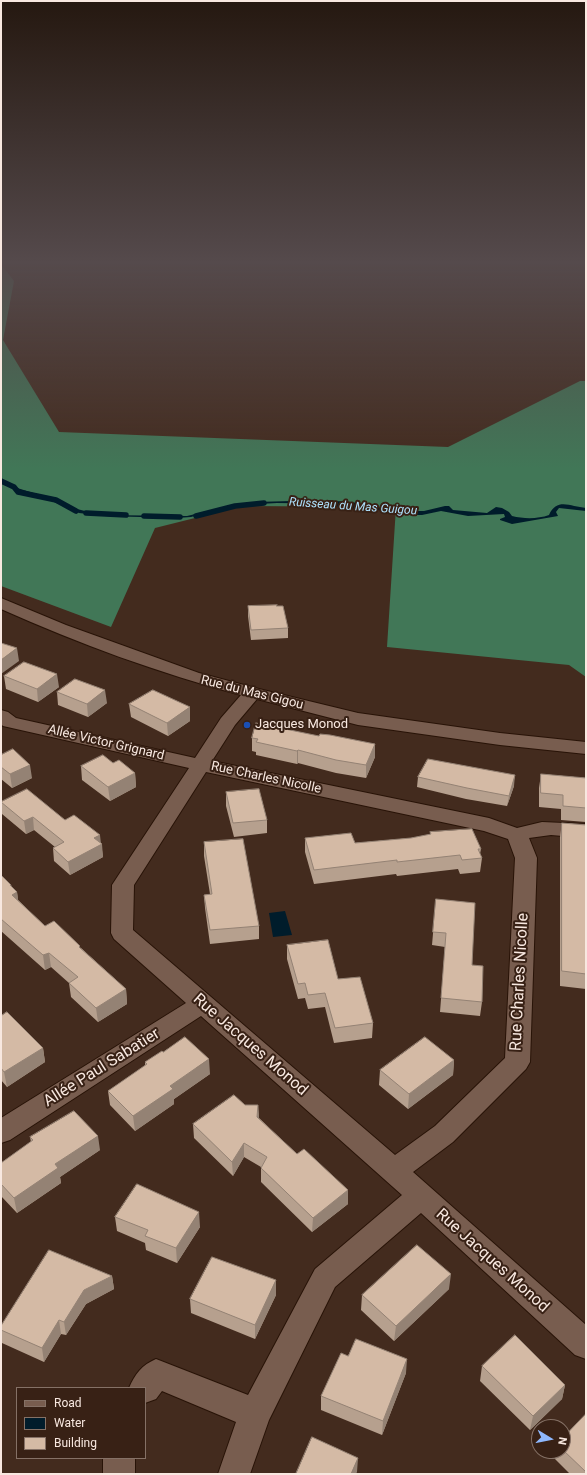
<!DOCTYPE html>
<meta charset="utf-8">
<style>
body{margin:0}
#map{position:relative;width:587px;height:1475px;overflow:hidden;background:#432b1e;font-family:Roboto,sans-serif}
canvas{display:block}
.frame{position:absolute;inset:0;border:2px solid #f8e8e0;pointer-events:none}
.legend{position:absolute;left:16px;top:1387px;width:130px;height:72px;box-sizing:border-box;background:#382115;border:1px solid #857166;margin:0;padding:5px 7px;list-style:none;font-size:12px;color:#f8e8e0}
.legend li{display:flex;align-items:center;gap:8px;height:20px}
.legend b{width:20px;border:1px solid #857166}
.north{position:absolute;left:531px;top:1419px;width:40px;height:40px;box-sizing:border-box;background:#382115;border:1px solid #857166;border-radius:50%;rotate:100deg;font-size:11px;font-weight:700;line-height:16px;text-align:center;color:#f8e8e0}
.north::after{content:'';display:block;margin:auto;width:14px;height:18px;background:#8fb8fd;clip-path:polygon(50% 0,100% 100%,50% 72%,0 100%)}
</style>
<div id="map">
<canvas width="587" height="1475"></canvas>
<div class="frame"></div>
<ul class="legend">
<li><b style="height:5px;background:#785d4f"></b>Road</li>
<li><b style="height:11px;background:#001c2b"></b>Water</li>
<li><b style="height:11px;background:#d4baa5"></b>Building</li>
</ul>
<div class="north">N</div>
</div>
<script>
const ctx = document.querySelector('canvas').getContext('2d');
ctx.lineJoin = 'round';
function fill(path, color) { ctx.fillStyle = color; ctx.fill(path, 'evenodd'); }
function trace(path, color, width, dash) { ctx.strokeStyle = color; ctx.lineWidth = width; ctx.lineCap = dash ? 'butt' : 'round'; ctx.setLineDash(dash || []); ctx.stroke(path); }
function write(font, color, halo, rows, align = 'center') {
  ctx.font = font + ' Roboto,sans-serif'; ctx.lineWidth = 4; ctx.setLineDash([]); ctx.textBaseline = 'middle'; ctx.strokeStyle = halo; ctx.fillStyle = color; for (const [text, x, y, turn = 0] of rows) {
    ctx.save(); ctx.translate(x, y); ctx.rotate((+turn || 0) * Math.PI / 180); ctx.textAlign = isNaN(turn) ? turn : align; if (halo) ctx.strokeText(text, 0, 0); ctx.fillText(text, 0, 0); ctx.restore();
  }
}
fill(new Path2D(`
 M1,264L14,281L3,340L59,432L448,447L580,381H586V677L569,665L387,647L396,507L243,506L155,528L111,627L1,586Z`), '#417757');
fill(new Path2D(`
 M1,478L14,487L56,500L69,507L101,515L187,516L233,505L255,502L292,501L335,503L342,501L358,503L370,507L396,510L404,509L412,511H424L445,506H449L453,510L487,513L496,507L502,508L509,512L512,516C524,519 538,519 549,515C557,497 571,507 586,508V511L559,508L556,512L558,516L512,524L500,520V519L505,517L504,514L468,516L441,511L422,515H405L400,512L367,509L356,504L277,503L241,505L220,509L191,517L177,518L104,516L79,513L47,499L18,492L1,480Z
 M285,911L292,935L273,937L269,913Z`), '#001c2b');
trace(new Path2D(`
 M1,481L14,487L18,492L56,500L76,511
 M330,503L372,508
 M86,513L126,515
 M144,516L180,517
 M196,516L235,506L264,503`), '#001c2b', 5.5);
const street = new Path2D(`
 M1,598L66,625L199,673L259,689L358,713L500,733L586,742V754L500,745L358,725L257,699L235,725L212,761L489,818L517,828L542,822L586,824V838L551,835L529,838L537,858L530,1062L526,1069L453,1142L413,1172L586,1325V1359L575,1355L421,1213L335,1287L269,1420L250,1474H218L236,1422L162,1391L156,1399L145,1403V1388H129C135,1374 142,1365 156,1359L248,1395L315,1269L402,1195L201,1016L10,1140L1,1143V1118L186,1003L114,939L111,933L112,885L189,768L3,726L1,724V710L8,712L16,718L195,758L221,718L241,695C159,673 79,644 1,609ZM206,772L484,831L508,839L515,858L505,1058L435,1126L395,1155L133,930L134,885Z
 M103,1458H135V1474H103Z`);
trace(street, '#281307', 2);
fill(street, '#785d4f');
fill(new Path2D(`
 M248,606H277L288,628V638L251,640L248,616Z
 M4,676L59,687L38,702L6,689Z
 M57,692L107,703L88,717L58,705Z
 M129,704L190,721L168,736L131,717Z
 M319,736L375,744V757L366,778L336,773L298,763L297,764L256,755V752L252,751V738Z
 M1,755L32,778L12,788L1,779Z
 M113,763L135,773L136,787L110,801L82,780L81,766Z
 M541,774L586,778V822L561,820V809L539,807V788Z
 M418,777L514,786L507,806L466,799L417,787Z
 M226,792L267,820V833L234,837L226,806Z
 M1,802L65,820L101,843L103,857L70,875L54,861L53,848L55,847L34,830L26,834L2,814Z
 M562,823L586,825V989L560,986V837Z
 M430,832L481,849L480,854L482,858L480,872L460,874L458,869L397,876L396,874L314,884L305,852V838L355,843L411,838L430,835Z
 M204,842L259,926V939L210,944L205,908L204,895L210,894L204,856Z
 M1,875L11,885L12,887L17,892L18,900L45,926L81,948L126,989L127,1004L98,1022L71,997L69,983L51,967L45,970L1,931Z
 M436,899L482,1002L480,1016L440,1012L445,947L432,945Z
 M287,945L338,979L373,1023L372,1038L334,1043L325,1007L308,1009L305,998L298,999L287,959Z
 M1,1016L43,1048L45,1062L7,1087L1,1080Z
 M163,1052L210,1074L174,1099V1104L135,1131L110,1105L108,1091L145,1066V1062Z
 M454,1060L453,1075L408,1109L379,1085L380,1070Z
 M245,1105H258L259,1118L297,1154L348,1190V1204L312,1232L261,1182V1167L244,1157L233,1176L194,1138L193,1124Z
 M30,1137L100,1150L60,1177L61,1183L17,1213L1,1196V1163L31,1142Z
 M115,1217L200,1227L177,1263L146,1250L145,1243L117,1231Z
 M112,1276L114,1289L86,1304L66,1335L61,1334L44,1362L2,1343L1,1340V1326Z
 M449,1289L394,1341L361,1310L362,1295Z
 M276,1295L255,1339L191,1313L190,1299Z
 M482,1366L565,1385L562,1399L530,1430L480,1381Z
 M406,1373L382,1435L321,1410V1396Z
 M586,1414V1474H570L554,1458L555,1451H563V1438Z`), '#b6a08e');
fill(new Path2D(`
 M17,648L19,661L1,674V660Z
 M57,674L59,687L38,702L37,689Z
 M105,690L107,703L88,717L87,704Z
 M190,707V721L168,736L167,723Z
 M375,744V757L366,778V765Z
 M298,750V763L297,764V751Z
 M30,765L32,778L12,788L10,774Z
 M135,773L136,787L110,801L108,787Z
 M515,775L514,786L507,806L509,796Z
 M33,817L34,830L26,834L24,821Z
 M100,835L101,844H102L103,857L70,875L68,862L94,838Z
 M10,885H11L13,894L17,892L19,906L15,909Z
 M49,953L51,967L45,970L43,955Z
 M126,989L127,1004L98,1022L96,1008Z
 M43,1048L45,1062L7,1087L4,1072Z
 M209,1059L210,1074L174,1099V1104L135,1131L133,1116L170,1086Z
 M454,1060L453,1075L408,1109L409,1094Z
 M258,1105L259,1119L257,1117Z
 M98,1136L100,1150L60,1177L61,1183L17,1213L14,1198L55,1164Z
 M244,1143V1157L233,1176L232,1162Z
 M348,1190V1204L312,1232L313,1218Z
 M199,1212L200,1227L177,1263L176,1248Z
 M451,1274L449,1289L394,1341L396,1326Z
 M112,1276L114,1289L86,1304L66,1335L64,1322L84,1290Z
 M276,1280V1295L255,1339V1325Z
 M59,1320L61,1334L44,1362L42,1348Z
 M407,1359L406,1373L382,1435L383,1421Z
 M565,1385L562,1399L530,1430L533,1416Z
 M358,1458L357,1472L356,1474H351Z`), '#948274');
const building = new Path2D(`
 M277,605L276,606H283L288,628L251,630L248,606Z
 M1,643L17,648L1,660Z
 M24,662L57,674L37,689L4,676Z
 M75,679L105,690L87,704L57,692Z
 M153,690L190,707L167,723L129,704Z
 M256,723L319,736L320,734L330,735L375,744L366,765L336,760L298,750L297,751L256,742L258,739L252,738Z
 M13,749L30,765L10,774L1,767V755Z
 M103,755L113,763L119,760L135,773L108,787L81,766Z
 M428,759L515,775L509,796L467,788L418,777Z
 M541,774L586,778V808L563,806V795L541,793Z
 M27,789L65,820L74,815L100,835L94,838L102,844L68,862L53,848L64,842L33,817L24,821L1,802Z
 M259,789L267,820L233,823L226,792Z
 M562,823L586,825V974L562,971Z
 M472,829L481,849H478L482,858L462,860L460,855L397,862V860L314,870L305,838L351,833L355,843L411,838L431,834L430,832Z
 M243,839L259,926L210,930L204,895L212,894L204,842Z
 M1,875L11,885H10L17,892L12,895L45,926L54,921L80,946L79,947L126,989L96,1008L69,983L78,977L49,953L43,955L1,919Z
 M436,899L475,903L472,965L483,966L482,1002L441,998L446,933L433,932Z
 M328,940L338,979L360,977L373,1023L335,1028L325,993L308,995L305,983L298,984L287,945Z
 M7,1012L43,1048L4,1072L1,1068V1016Z
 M185,1037L209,1059L170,1086L173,1089L133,1116L108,1091L147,1064L145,1062L162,1051L163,1052Z
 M425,1037L454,1060L409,1094L380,1070Z
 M234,1095L245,1105H258L257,1117L297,1154L304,1149L348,1190L313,1218L261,1168L267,1157L244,1143L232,1162L193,1124Z
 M74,1111L98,1136L55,1164L58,1168L14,1198L1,1184V1163L33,1140L30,1137Z
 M137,1184L199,1212L176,1248L145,1236L148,1230L115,1217Z
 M417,1245L451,1274L396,1326L362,1295Z
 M49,1250L112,1276L84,1290L64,1322L59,1320L42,1348L1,1330V1326Z
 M212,1257L276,1280L255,1325L190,1299Z
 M515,1335L565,1385L533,1416L482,1366Z
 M356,1339L407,1359L383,1421L321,1396L341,1353L348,1356Z
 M586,1414V1472L563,1450V1438Z
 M312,1437L358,1458L351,1474H296Z`);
fill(building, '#d4baa5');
trace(building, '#948274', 1);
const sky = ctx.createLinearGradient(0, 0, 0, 469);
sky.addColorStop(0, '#251810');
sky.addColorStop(0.56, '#554a4c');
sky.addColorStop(1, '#554a4c00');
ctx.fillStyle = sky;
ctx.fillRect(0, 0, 587, 469);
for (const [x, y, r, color] of [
 [247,725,4,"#1a4fb4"]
]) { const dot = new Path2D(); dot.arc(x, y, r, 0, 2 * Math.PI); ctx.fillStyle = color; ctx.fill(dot); trace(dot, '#382115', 1.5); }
write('italic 12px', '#aee1fd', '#382115', [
 ["Ruisseau du Mas Guigou",353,507,4]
]);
write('13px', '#f8e8e0', '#382115', [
 ["Rue du Mas Gigou",252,693,14],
 ["Allée Victor Grignard",106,743,13],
 ["Rue Charles Nicolle",266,778,12]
]);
write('13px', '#f8e8e0', '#382115', [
 ["Jacques Monod",255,725]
], 'left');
write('16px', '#f8e8e0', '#382115', [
 ["Rue Charles Nicolle",520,982,-87],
 ["Rue Jacques Monod",250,1045,41],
 ["Allée Paul Sabatier",102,1068,-32],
 ["Rue Jacques Monod",492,1261,42]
]);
</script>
